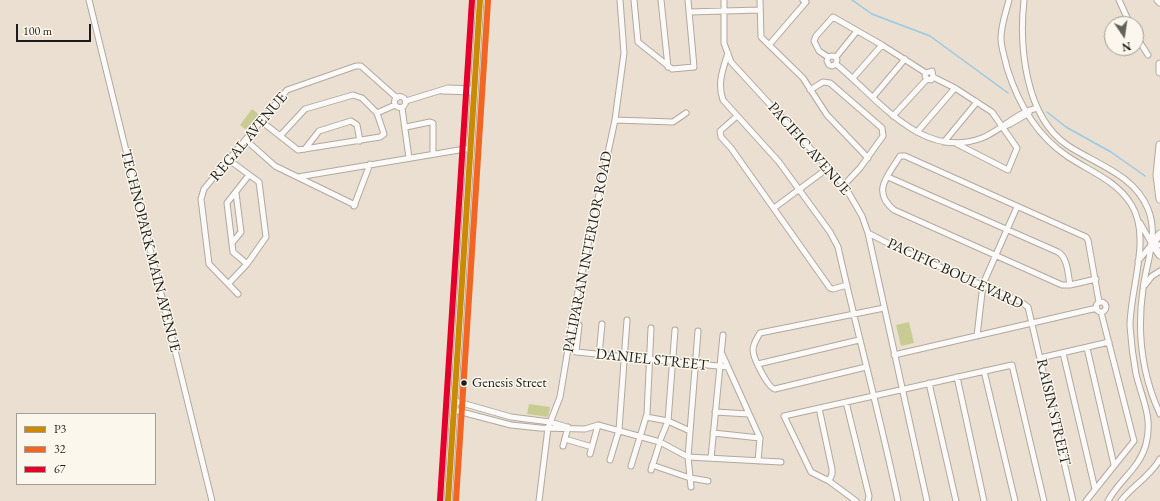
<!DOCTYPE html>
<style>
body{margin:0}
#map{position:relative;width:1160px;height:501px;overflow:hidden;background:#eadfd0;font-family:"EB Garamond",serif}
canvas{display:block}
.legend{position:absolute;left:16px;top:413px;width:140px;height:72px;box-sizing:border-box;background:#fbf7ec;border:1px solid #a29f99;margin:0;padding:5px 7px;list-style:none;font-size:12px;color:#1c1c1c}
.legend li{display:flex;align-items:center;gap:8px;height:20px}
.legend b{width:20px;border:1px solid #a29f99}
.north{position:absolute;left:1104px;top:16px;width:40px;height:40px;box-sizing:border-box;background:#fbf7ec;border:1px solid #a29f99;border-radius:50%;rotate:167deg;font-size:11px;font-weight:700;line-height:16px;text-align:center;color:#1c1c1c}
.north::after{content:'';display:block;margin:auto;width:14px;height:18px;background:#64605b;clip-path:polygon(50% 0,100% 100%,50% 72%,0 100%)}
.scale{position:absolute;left:16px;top:24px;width:75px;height:18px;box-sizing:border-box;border:2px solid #1c1c1c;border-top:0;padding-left:5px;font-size:12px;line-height:14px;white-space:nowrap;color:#1c1c1c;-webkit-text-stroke:3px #fbf7ec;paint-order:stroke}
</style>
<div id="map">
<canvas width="1160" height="501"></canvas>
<ul class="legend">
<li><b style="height:5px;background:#cb8a06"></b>P3</li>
<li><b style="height:5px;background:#f26522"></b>32</li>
<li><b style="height:5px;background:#e4002b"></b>67</li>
</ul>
<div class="north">N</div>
<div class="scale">100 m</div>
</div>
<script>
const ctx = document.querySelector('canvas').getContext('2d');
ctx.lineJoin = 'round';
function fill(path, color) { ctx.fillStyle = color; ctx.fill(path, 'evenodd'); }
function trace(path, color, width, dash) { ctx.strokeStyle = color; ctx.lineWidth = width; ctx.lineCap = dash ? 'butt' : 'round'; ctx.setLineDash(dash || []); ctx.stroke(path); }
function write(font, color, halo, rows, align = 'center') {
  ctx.font = font + ' "EB Garamond",serif'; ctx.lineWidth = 3; ctx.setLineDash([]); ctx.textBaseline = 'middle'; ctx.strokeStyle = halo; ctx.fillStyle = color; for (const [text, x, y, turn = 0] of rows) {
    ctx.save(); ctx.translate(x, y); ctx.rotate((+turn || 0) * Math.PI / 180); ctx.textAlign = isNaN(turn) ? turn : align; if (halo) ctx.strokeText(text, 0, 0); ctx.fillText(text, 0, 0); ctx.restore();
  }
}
fill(new Path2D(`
 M252,109L262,117L249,132L240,125Z
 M909,322L914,343L901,346L896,325Z
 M529,404L550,407L548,417L527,414Z`), '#c9cc92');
trace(new Path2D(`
 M852,0L872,14L930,36L1008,93
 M1047,112L1066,127L1111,152L1145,176`), '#97cae5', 1.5);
const minor = new Path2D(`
 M89,0L212,501
 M634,0L638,42L672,69L694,67L688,0
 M661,0L668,67
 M724,0V43L731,62L844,185L862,216L868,233L927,501
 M760,0L761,37L803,78L827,115L868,158
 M1009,0C1006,12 1001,25 1001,38C1001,48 1005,58 1007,68C1018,103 1036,135 1067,156C1089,171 1116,180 1131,204C1152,237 1130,288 1130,326C1131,341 1133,358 1136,374C1142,399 1153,417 1146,444C1140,468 1119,480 1108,501
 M1024,0C1019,46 1025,116 1067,145C1095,164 1134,174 1148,209C1159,236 1146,263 1143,289C1137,331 1142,375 1160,414
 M1119,0L1130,24
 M689,12L760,10
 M1136,36L1148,55
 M769,45L806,2L803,0
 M728,53C723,69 717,83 723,100L779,162L830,232L838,247C857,332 880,416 898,501
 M828,57L819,51L814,41L816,36L833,17L882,45L926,73
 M836,57L857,31
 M836,64L837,60L836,57L832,56L828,57L827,61L829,65L832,66L836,64C877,97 921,161 982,138C1002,130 1015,113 1037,108
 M933,77L955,88L992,112L1017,148L1008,170L957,144
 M853,78L882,45
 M810,90L823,82L830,83L882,128L883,136L860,168L844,185
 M442,91L474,92
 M394.5 102a5.5 5.5 0 1 1 11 0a5.5 5.5 0 1 1-11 0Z
 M873,97L905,59
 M406,101L448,88L474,89
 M402,108L409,158
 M377,113L395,105
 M737,116L720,131L721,137L731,148L830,288L833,289L847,285
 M893,116L927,79L931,80L933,77L932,71L926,73L925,76L927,79
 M615,120L673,122L686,113
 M261,121L298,150L380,137L384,134L377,113L362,98L353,95L305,109L280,136
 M406,127L430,122L433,123V154
 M1003,127L1010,124L1029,113
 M917,132L955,88
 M246,140L275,166L355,205
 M944,142L977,102
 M305,149L319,131L351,121L357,125L360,141
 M298,177L471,148
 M888,177L1058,252C1068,258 1068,275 1070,285
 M354,206L370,164
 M774,208L828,168
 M1140,223L1152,244
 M868,233L903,251L1021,302L1028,307L1073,501
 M232,243L241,232L236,193
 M1152,244L1160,245
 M1138,261L1152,244
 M247,264L233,252L227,203L249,175
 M1096,279L1070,285H1062L894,210C871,191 888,176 900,156H905L1086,237L1088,240L1099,302
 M229,283L247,264L266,237L259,182L229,160
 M1145,285L1152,276L1160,271
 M238,294L209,264L201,199L204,189L287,90L356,66H361L397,98
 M1096 307a5 5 0 1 1 10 0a5 5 0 1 1-10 0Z
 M579,325L576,352L728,367
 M977,336L983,284L1017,207
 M1087,348L1114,465
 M1063,353L1095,489
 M722,354L760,438L758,461
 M599,355L602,324
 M894,355L1097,308
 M1040,358L1109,342
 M758,364L859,340
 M866,367L775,389C768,388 753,358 753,350C753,344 757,338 760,333L884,308
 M984,371L1015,501
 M957,377L984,501
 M929,383L956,501
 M455,401L511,417L550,422L567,427
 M846,402L869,496L868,501
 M819,408L832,469V474L829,481
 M454,410L511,425L540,428L585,429L598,425L660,442L688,457L781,462
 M715,412L749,414
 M646,417L668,421L690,431
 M713,433L760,438
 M661,438L668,421L675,330
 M565,439L592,447
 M563,446L568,427
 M590,454L598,425
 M711,458L723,335
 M610,460L619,430L627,320
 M652,465L690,478L708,481
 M631,466L647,414L651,328
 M651,470L660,442
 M691,487L688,457L698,331
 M539,501L548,428L560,397L576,301L615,120L624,53L620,0
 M856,501L829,481L811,472L784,416L1012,365L1044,501
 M1086,501L1134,441L1101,312
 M1121,501C1132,486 1151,476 1160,459`);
const major = new Path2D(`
 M1158,0L1160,2
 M1160,64V72
 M1160,145L1157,175L1160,199
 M1160,234L1152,244L1160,255
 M448,501L480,0`);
trace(minor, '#b0a9a0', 7);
trace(major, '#b0a9a0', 9);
trace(minor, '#fcfaf8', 5);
trace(major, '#fcfaf8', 7);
trace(new Path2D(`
 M448,501L480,0`), '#cb8a06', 6);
trace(new Path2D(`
 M456,501L488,1`), '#f26522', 6);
trace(new Path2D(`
 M440,500L472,0`), '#e4002b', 6);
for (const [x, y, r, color] of [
 [464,383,3.5,"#1c1c1c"]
]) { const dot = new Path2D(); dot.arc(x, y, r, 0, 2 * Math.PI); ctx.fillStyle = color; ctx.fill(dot); trace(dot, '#fbf7ec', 1.5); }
write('14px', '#1c1c1c', '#fbf7ec', [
 ["Genesis Street",472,383]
], 'left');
write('15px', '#1c1c1c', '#fbf7ec', [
 ["REGAL AVENUE",249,137,-50],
 ["PACIFIC AVENUE",809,149,49],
 ["TECHNOPARK MAIN AVENUE",150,251,76],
 ["PALIPARAN INTERIOR ROAD",588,252,-79],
 ["PACIFIC BOULEVARD",955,274,25],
 ["DANIEL STREET",652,360,6],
 ["RAISIN STREET",1053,412,77]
]);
</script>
